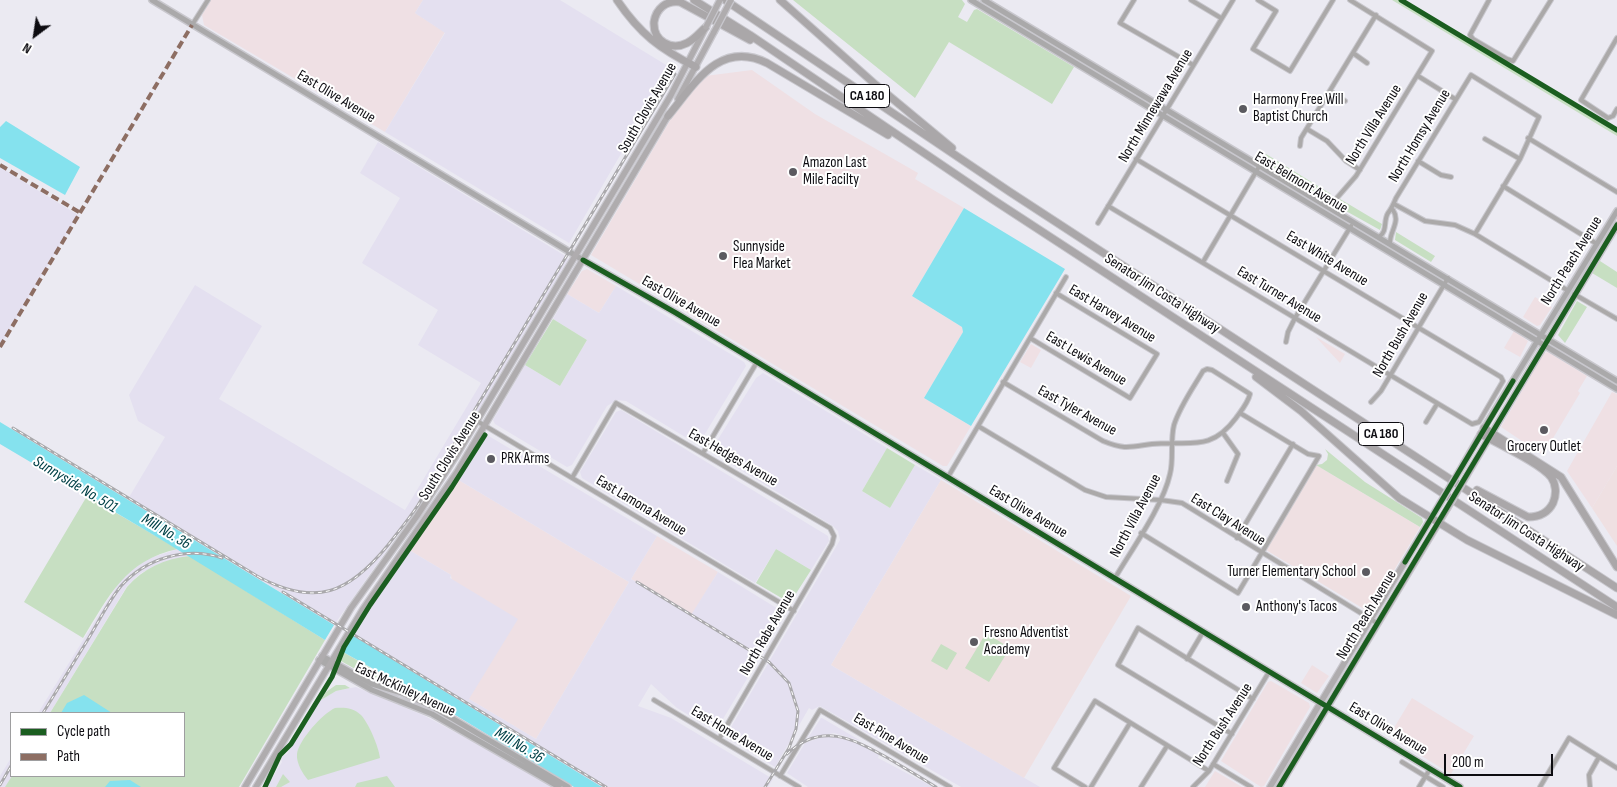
<!DOCTYPE html>
<style>
body{margin:0}
#map{position:relative;width:1617px;height:787px;overflow:hidden;background:#ebeaf2;font-family:"Sofia Sans Condensed",sans-serif}
canvas{display:block}
.legend{position:absolute;left:10px;top:712px;width:175px;height:65px;box-sizing:border-box;background:#fff;border:1px solid #9e9ea0;margin:0;padding:6px 9px;list-style:none;font-size:15px;color:#0d0c11}
.legend li{display:flex;align-items:center;gap:10px;height:25px}
.legend b{width:25px;border:1px solid #9e9ea0}
.north{position:absolute;left:10px;top:10px;width:50px;height:50px;-webkit-text-stroke:4px #fff;paint-order:stroke;rotate:211deg;font-size:14px;font-weight:700;line-height:20px;text-align:center;color:#0d0c11}
.north::after{content:'';display:block;margin:auto;width:18px;height:22px;background:#0d0c11;clip-path:polygon(50% 0,100% 100%,50% 72%,0 100%)}
.scale{position:absolute;left:1444px;top:754px;width:109px;height:22px;box-sizing:border-box;border:2px solid #0d0c11;border-top:0;padding-left:6px;font-size:15px;line-height:18px;white-space:nowrap;color:#0d0c11;-webkit-text-stroke:4px #fff;paint-order:stroke}
</style>
<div id="map">
<canvas width="1617" height="787"></canvas>
<ul class="legend">
<li><b style="height:6px;background:#1b5e20"></b>Cycle path</li>
<li><b style="height:6px;background:#8d6e63"></b>Path</li>
</ul>
<div class="north">N</div>
<div class="scale">200 m</div>
</div>
<script>
const ctx = document.querySelector('canvas').getContext('2d');
ctx.lineJoin = 'round';
function fill(path, color) { ctx.fillStyle = color; ctx.fill(path, 'evenodd'); }
function trace(path, color, width, dash) { ctx.strokeStyle = color; ctx.lineWidth = width; ctx.lineCap = dash ? 'butt' : 'round'; ctx.setLineDash(dash || []); ctx.stroke(path); }
function write(font, color, halo, rows, align = 'center') {
  ctx.font = font + ' "Sofia Sans Condensed",sans-serif'; ctx.lineWidth = 4; ctx.setLineDash([]); ctx.textBaseline = 'middle'; ctx.strokeStyle = halo; ctx.fillStyle = color; for (const [text, x, y, turn = 0] of rows) {
    ctx.save(); ctx.translate(x, y); ctx.rotate((+turn || 0) * Math.PI / 180); ctx.textAlign = isNaN(turn) ? turn : align; if (halo) ctx.strokeText(text, 0, 0); ctx.fillText(text, 0, 0); ctx.restore();
  }
}
fill(new Path2D(`
 M211,0H423L415,13L445,32L385,132L204,25L202,15Z
 M752,70L815,114L918,173L915,179L964,208L912,296L962,327L963,332L924,398L971,426L947,466H943L591,255L672,117L705,76Z
 M587,269L616,286L599,313L567,294L582,271Z
 M1535,297L1552,307L1540,325L1537,326L1523,317Z
 M1514,331L1528,341L1520,357L1504,348Z
 M1316,337L1345,354L1340,363L1325,347Z
 M1031,344L1041,350L1031,368L1020,362Z
 M1548,352L1587,376L1578,391L1580,393L1543,455L1501,427L1544,353Z
 M1612,392L1617,394V466L1592,508L1567,471Z
 M457,479L629,582L536,739L469,699L451,575L409,550L454,487Z
 M657,536L718,572L692,615L631,579Z
 M1312,665L1329,676L1317,693L1301,683Z
 M1271,681L1309,703L1310,707L1264,786L1261,787L1221,761L1268,682Z
 M1412,698L1474,736L1451,774L1389,736Z
 M1215,771L1242,787H1205Z`), '#efe0e4');
fill(new Path2D(`
 M423,0H560L671,68L569,243L385,132L445,33L415,13Z
 M378,142L567,257L568,260L440,475L334,625L128,499L165,437L138,421L129,395L195,285L262,326L219,399L405,510L481,383L418,345L438,310L362,263L400,198L360,173Z
 M0,167L78,215L0,346Z
 M616,286L744,362L746,366L700,442L695,443L626,401L617,400L607,406L572,465L567,467L495,424L493,420L525,365L560,386L587,340L553,319L567,294L599,313Z
 M763,373L887,448L862,491L890,508L915,465L941,480L831,665L1040,787H961L820,706L812,710L809,708L775,767L727,738V734L840,540L838,531L833,526L713,453L712,449L756,378Z
 M621,410L828,536L829,541L811,570L776,549L755,583L582,478L580,472L616,412Z
 M487,435L657,536L631,579L691,615L718,572L783,612L784,617L717,729H712L677,708L651,684L638,706L671,718L773,779L768,787H602L352,635L409,550L451,575L450,578L518,619L469,699L536,739L629,582L457,479L483,437Z
 M178,549L190,556L159,564L141,573L127,586L50,713H38L119,582L137,565L147,559Z
 M356,687L425,716L513,763L553,787H267L282,762L280,757L287,754L319,701L336,691Z
 M821,718H822L861,741L834,733L808,738Z
 M822,737H835L854,741L879,755L878,758L933,787H808L787,773L805,743Z
 M11,758L13,776L6,787H0V776Z`), '#e4e0f0');
fill(new Path2D(`
 M1316,465L1420,527L1369,612L1266,550Z
 M1617,466V546L1592,508Z
 M941,480L1131,596L1024,778L831,665Z`), '#efe0e2');
fill(new Path2D(`
 M793,0H962L965,4L958,17L967,22L974,10L977,9L1074,67L1052,104L949,42L915,98Z
 M1392,0H1405L1617,128V136Z
 M1266,154L1331,194L1326,199L1262,161Z
 M1340,199L1382,224L1380,230L1337,206Z
 M1396,232L1435,256L1431,262L1395,240Z
 M1600,261L1617,272V288L1592,273Z
 M1577,301L1587,307L1565,343L1558,335Z
 M553,319L587,340L560,386L525,365Z
 M887,448L915,465L890,508L862,491Z
 M1325,449L1365,482L1422,518L1423,522L1420,527L1316,465L1322,464L1327,460L1328,454Z
 M87,496L178,549C125,560 109,596 83,638L24,602Z
 M776,549L811,570L790,603L756,583Z
 M190,556L325,640L239,787H5L12,776H184V713H50L127,587C143,569 165,558 190,556Z
 M986,633L1010,648L989,682L965,668Z
 M941,644L957,653L947,670L931,661Z
 M343,652L430,702L373,679L341,661Z
 M336,685H345L350,688L336,691L321,700L326,692Z
 M335,708C344,707 354,708 361,715C368,722 379,747 380,758L308,780C303,774 296,763 297,754C299,740 322,714 335,708Z
 M283,774L290,782L281,787H276Z
 M387,776L395,787H355L357,783Z`), '#c7dfc2');
fill(new Path2D(`
 M6,121L80,167L65,195L0,158V127Z
 M964,208L1065,269L971,426L924,398L963,332L962,327L912,296Z
 M0,422L334,625L325,640L152,534L0,444Z
 M352,635L602,787H574L447,710L343,652Z
 M84,695L112,713H61L67,703Z
 M130,780L141,787H105L110,781Z`), '#85e2ee');
const minor = new Path2D(`
 M1134,0L1120,23L1193,65
 M1191,0L1221,18
 M1258,0L1276,11L1253,49L1290,71L1333,0
 M1489,0L1470,35L1473,39L1507,59L1513,61L1551,0
 M192,25L208,0
 M1617,38L1581,100L1608,118L1613,116L1617,109
 M1353,53L1367,63
 M1418,76L1455,99
 M1330,91L1345,101
 M1307,129L1327,141L1346,161L1360,170
 M1528,138L1617,192
 M1485,139L1520,159
 M1300,146L1301,138L1376,15
 M1418,161L1441,175L1451,177
 M1503,186L1597,244
 M1394,204L1425,221L1455,225L1475,234L1567,290
 M1108,206L1472,424L1479,422L1503,381L1501,377L1136,159
 M1329,207L1356,176L1432,51L1350,0
 M1098,223L1233,0
 M1379,237C1388,231 1383,221 1388,213C1392,208 1393,205 1396,198L1471,75L1539,117L1520,159L1475,234
 M1390,244C1389,232 1401,222 1393,210
 M1203,262L1260,165
 M1574,294L1617,319
 M1030,338L1130,398L1157,354L1056,293
 M1286,342L1288,332L1295,318L1351,226
 M1003,382L1103,441C1125,450 1130,447 1152,444C1189,440 1210,453 1236,418C1241,411 1248,403 1250,394L1212,370L1207,369L1203,371C1193,388 1180,406 1174,425C1170,441 1174,459 1170,474C1163,506 1132,549 1115,578
 M1371,402L1381,391L1448,278
 M477,421L794,611
 M1426,422L1437,404
 M978,426L1085,490L1106,497L1161,500L1182,503L1377,623
 M1223,433L1238,454L1227,481
 M703,453L757,362
 M948,477L1066,277
 M572,478L616,403L830,528L834,536L832,544L719,739
 M1141,533L1238,593L1319,456L1308,454L1240,413
 M1237,538L1293,444
 M1187,659L1203,632
 M654,700L799,787
 M1232,734L1118,665L1138,628L1253,699
 M1402,762L1443,787
 M1213,764L1251,787
 M780,776L820,710L950,787
 M1085,787L1054,768L1095,701L1209,771
 M1091,787L1130,723
 M1141,787L1167,746
 M1193,787L1209,771L1269,672
 M1419,787L1430,769
 M1540,787L1569,738L1617,768
 M1590,787L1589,775L1599,757`);
const secondary = new Path2D(`
 M152,0L583,260L676,313L1460,787
 M971,0L1617,389
 M984,0L1617,381
 M1484,428L1617,211
 M1490,436L1617,225
 M322,656L372,684L402,693L433,707L568,787
 M319,660L372,690L432,714L559,787`);
const primary = new Path2D(`
 M678,99L714,32
 M1460,470L1483,430
 M1467,475L1489,438
 M245,787L351,608L417,516L456,456L671,95L705,29
 M256,787L363,609L457,472L669,114
 M1270,787L1439,505
 M1279,787L1447,509`);
const motorway = new Path2D(`
 M617,0C640,34 660,49 696,67
 M694,0L750,35L992,199L1617,607
 M725,0L1010,192L1617,588
 M780,0L876,85L952,148
 M706,27C700,32 695,39 687,43C671,51 653,41 654,22C656,9 666,0 680,2L750,40
 M668,116C694,85 719,39 767,63L888,135
 M1256,377L1301,411L1399,498L1467,540L1617,615
 M1484,428L1561,477L1617,567
 M1477,490L1528,517C1539,517 1548,513 1553,503C1557,494 1556,484 1551,477C1540,463 1498,444 1481,434`);
trace(minor, '#c8c7cd', 6);
trace(secondary, '#c8c7cd', 8);
trace(primary, '#c8c7cd', 8);
trace(motorway, '#c8c7cd', 9);
trace(minor, '#aba9a9', 4);
trace(secondary, '#aaa9aa', 5);
trace(primary, '#afacae', 5.5);
trace(motorway, '#aaa7a9', 7);
const rail = new Path2D(`
 M13,428L262,579
 M257,576C316,608 349,593 388,545C398,532 409,519 418,505L675,74
 M637,582L769,662L789,683L798,711L796,729L789,748L765,787
 M283,592L606,787
 M43,713C58,689 72,665 87,641C98,623 108,602 121,586C146,558 187,546 222,558
 M787,754C821,722 852,738 886,757C903,767 920,777 936,787
 M0,785L11,766`);
trace(rail, '#aaa9ac', 3);
trace(rail, '#fff', 1, [4]);
const primaryBridge = new Path2D(`
 M706,27L720,0
 M714,32L731,0
 M1439,505L1460,470
 M1447,509L1467,475`);
trace(primaryBridge, '#c8c7cd', 8, []);
trace(primaryBridge, '#afacae', 5.5);
trace(new Path2D(`
 M0,165L79,212
 M0,347L192,25`), '#8d6e63', 4, [8, 4]);
trace(new Path2D(`
 M1401,0L1617,130
 M583,260L676,313L1460,787
 M1405,562L1513,381
 M265,787L280,755L291,744L332,677L344,647L370,605L452,487L485,435
 M1279,787L1617,225`), '#1b5e20', 5);
for (const [x, y, r, color] of [
 [1243,109,5,"#5b5a60"],
 [793,172,5,"#5b5a60"],
 [723,256,5,"#5b5a60"],
 [1544,430,5,"#5b5a60"],
 [491,459,5,"#5b5a60"],
 [1366,572,5,"#5b5a60"],
 [1246,607,5,"#5b5a60"],
 [974,642,5,"#5b5a60"]
]) { const dot = new Path2D(); dot.arc(x, y, r, 0, 2 * Math.PI); ctx.fillStyle = color; ctx.fill(dot); trace(dot, '#fff', 2); }
for (const [x, y, w] of [
 [867,96,45],
 [1381,434,45]
]) { const box = new Path2D(); box.roundRect(x - w / 2, y - 11.5, w, 23, 4); ctx.fillStyle = '#fff'; ctx.fill(box); trace(box, '#0d0c11', 1); }
write('bold 14px', '#0d0c11', null, [
 ["CA 180",867,96],
 ["CA 180",1381,434]
]);
write('15px', '#0d0c11', '#fff', [
 ["East Olive Avenue",336,97,31],
 ["North Minnewawa Avenue",1156,106,-59],
 ["South Clovis Avenue",648,108,-60],
 ["North Villa Avenue",1374,125,-58],
 ["North Homsy Avenue",1420,136,-59],
 ["East Belmont Avenue",1301,183,31],
 ["East White Avenue",1327,259,31],
 ["North Peach Avenue",1572,261,-58],
 ["Senator Jim Costa Highway",1162,294,33],
 ["East Turner Avenue",1279,295,31],
 ["East Olive Avenue",681,302,30],
 ["East Harvey Avenue",1112,314,31],
 ["North Bush Avenue",1401,335,-60],
 ["East Lewis Avenue",1086,359,31],
 ["East Tyler Avenue",1077,411,29],
 ["South Clovis Avenue",450,456,-58],
 ["East Hedges Avenue",733,458,30],
 ["East Lamona Avenue",641,506,31],
 ["East Olive Avenue",1028,512,31],
 ["North Villa Avenue",1136,516,-62],
 ["East Clay Avenue",1228,520,32],
 ["Senator Jim Costa Highway",1526,532,33],
 ["North Peach Avenue",1367,615,-59],
 ["North Rabe Avenue",768,633,-60],
 ["East McKinley Avenue",405,690,25],
 ["North Bush Avenue",1223,725,-57],
 ["East Olive Avenue",1388,729,31],
 ["East Home Avenue",732,734,31],
 ["East Pine Avenue",891,739,31]
]);
write('15px', '#0d0c11', '#fff', [
 ["Harmony Free Will",1253,100],
 ["Baptist Church",1253,117],
 ["Amazon Last",803,163],
 ["Mile Facilty",803,180],
 ["Sunnyside",733,247],
 ["Flea Market",733,264],
 ["Grocery Outlet",1544,447,"center"],
 ["PRK Arms",501,459],
 ["Turner Elementary School",1356,572,"right"],
 ["Anthony's Tacos",1256,607],
 ["Fresno Adventist",984,633],
 ["Academy",984,650]
], 'left');
write('italic 16px', '#004046', '#fff', [
 ["Sunnyside No. 501",75,485,31],
 ["Mill No. 36",166,532,31],
 ["Mill No. 36",519,746,31]
]);
</script>
